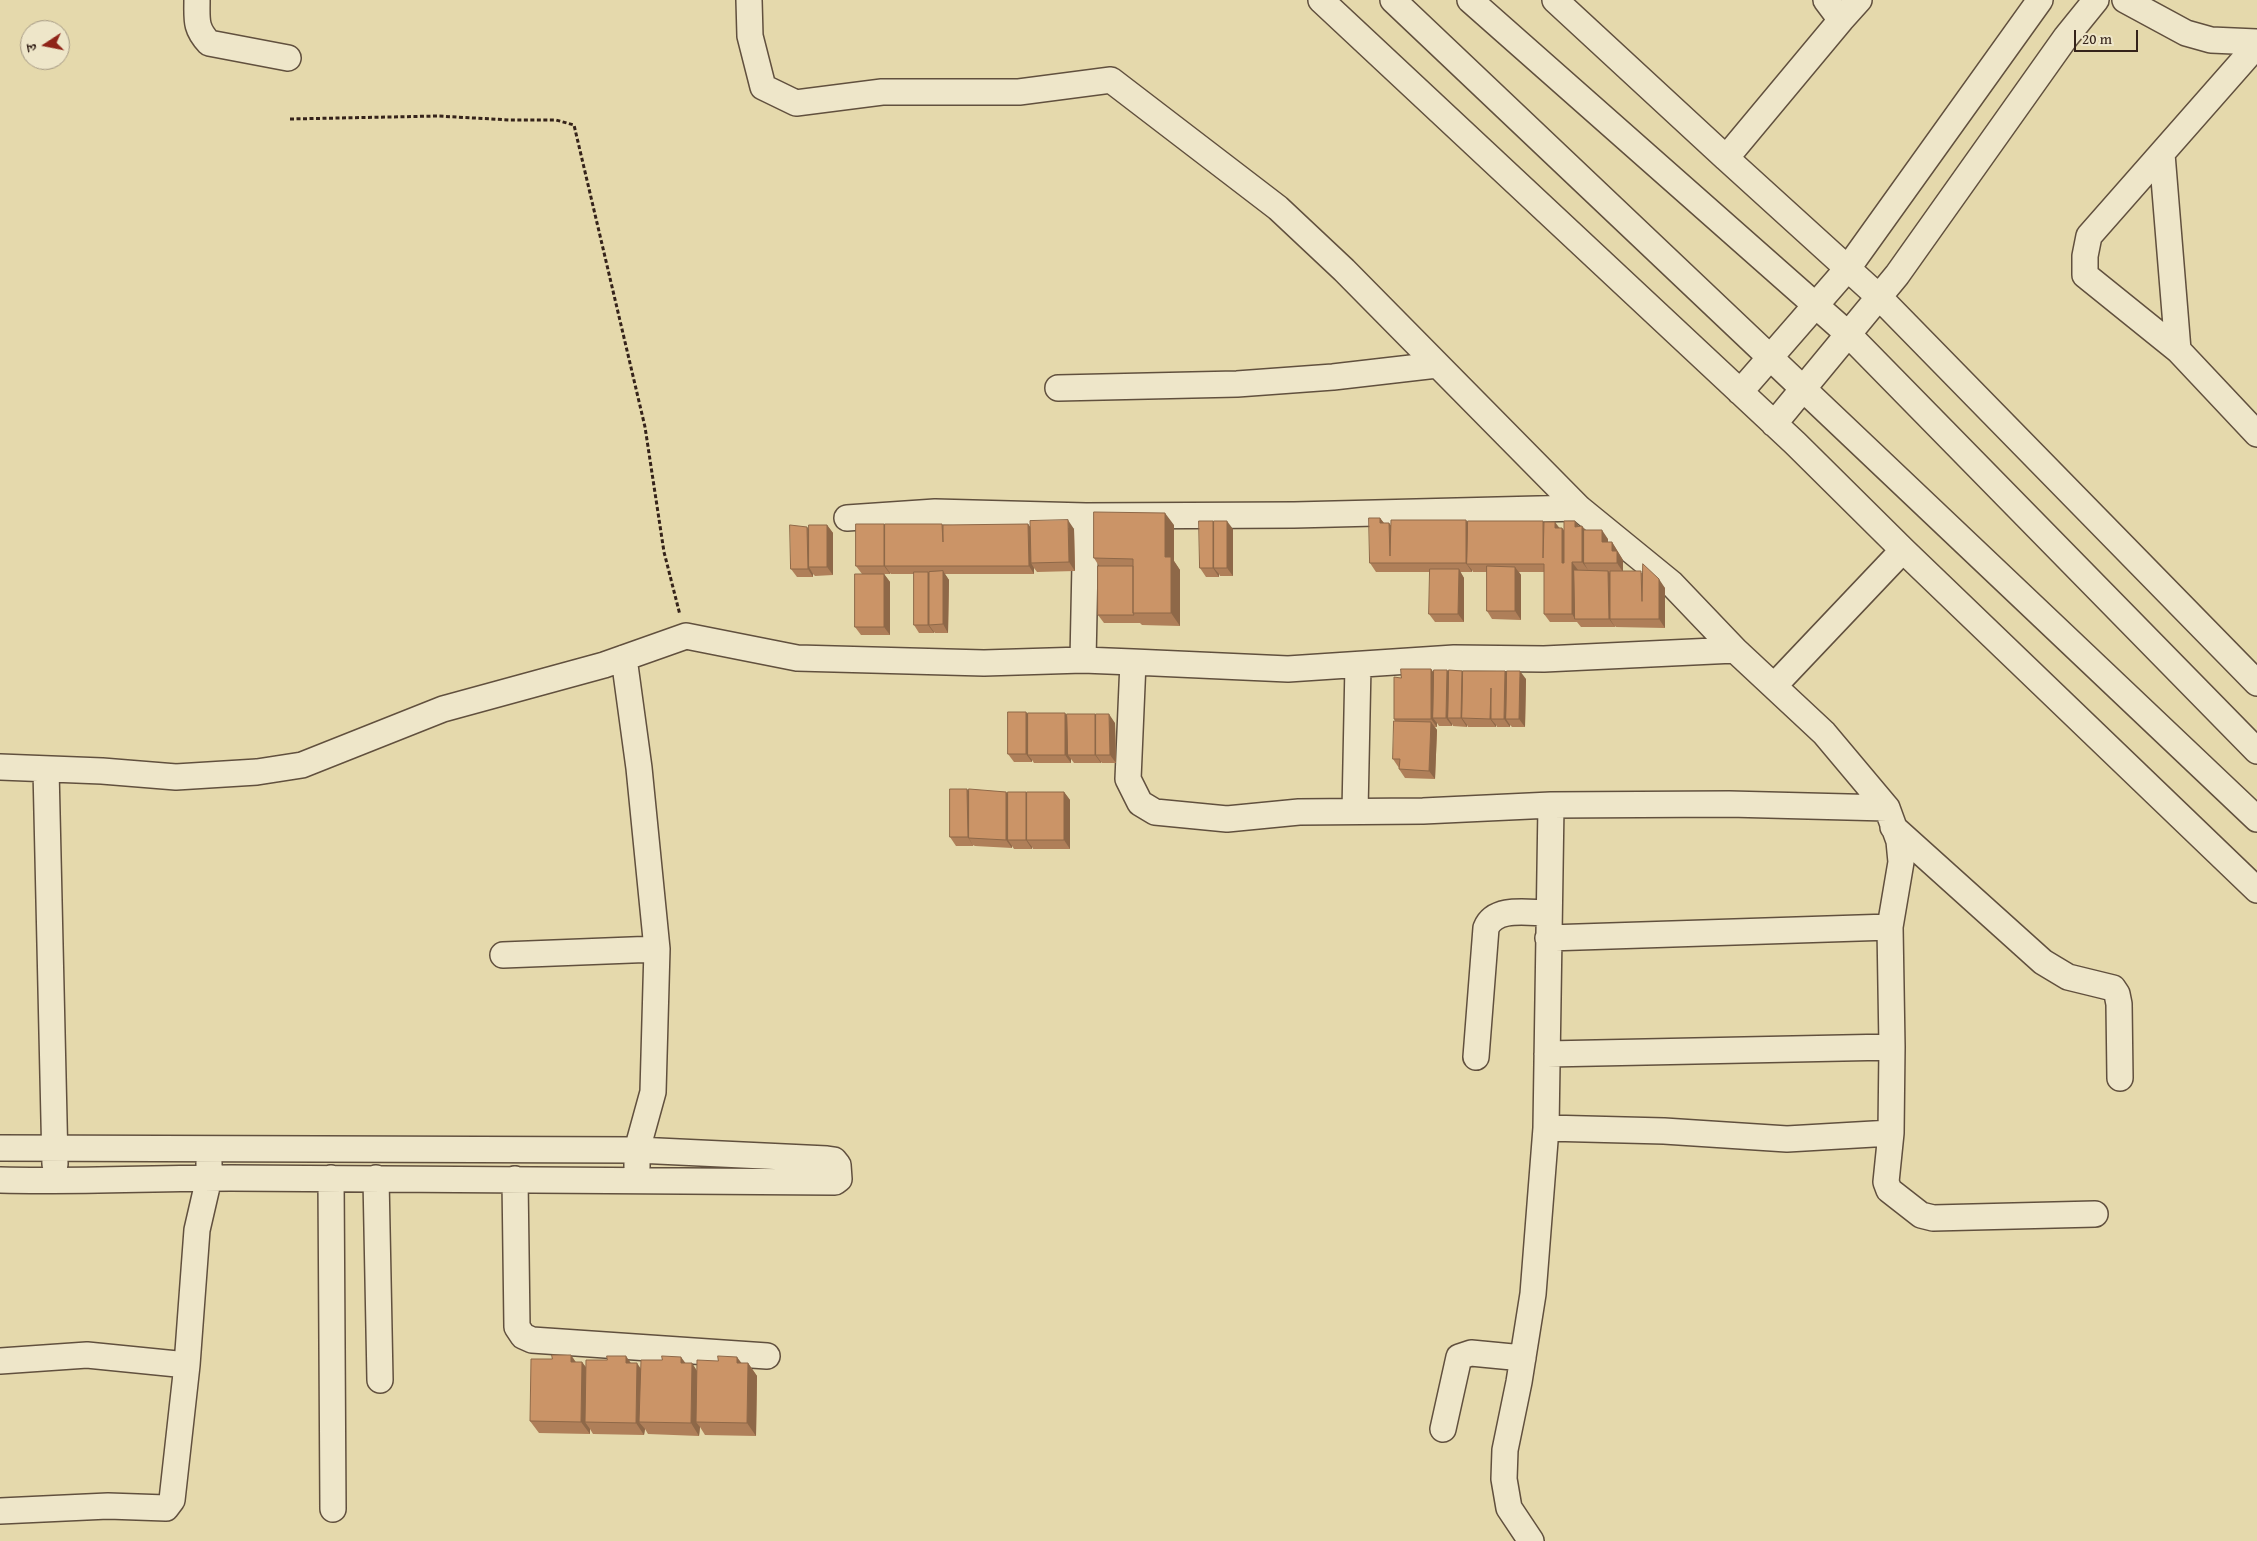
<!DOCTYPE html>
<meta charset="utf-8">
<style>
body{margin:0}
#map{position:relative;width:2257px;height:1541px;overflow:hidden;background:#e5d9ac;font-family:"Gentium Book Plus","Noto Serif Devanagari",serif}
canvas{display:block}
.north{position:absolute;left:20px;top:20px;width:50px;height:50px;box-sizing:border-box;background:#eee6c9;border:1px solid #a49883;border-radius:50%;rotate:259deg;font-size:14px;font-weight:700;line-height:20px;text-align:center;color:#35231a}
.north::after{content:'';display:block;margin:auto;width:18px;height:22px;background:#8f2418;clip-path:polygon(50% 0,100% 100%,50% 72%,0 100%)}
.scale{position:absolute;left:2074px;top:30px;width:64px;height:22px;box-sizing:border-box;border:2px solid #35231a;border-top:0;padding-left:6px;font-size:15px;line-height:18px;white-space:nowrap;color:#35231a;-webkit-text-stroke:4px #eee6c9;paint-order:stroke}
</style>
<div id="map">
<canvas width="2257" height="1541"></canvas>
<div class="north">उ</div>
<div class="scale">20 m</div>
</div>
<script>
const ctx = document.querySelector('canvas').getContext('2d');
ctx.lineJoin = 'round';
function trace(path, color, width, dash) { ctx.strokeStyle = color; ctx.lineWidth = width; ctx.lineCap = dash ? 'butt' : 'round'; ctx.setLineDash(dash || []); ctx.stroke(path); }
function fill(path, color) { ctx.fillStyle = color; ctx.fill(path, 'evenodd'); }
const minor = new Path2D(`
 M197,0C197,20 195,28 209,43L288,58
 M749,0L750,36L763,87L796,103L882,92H1019L1111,80L1278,208L1344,270L1579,508L1671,583L1735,650L1824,733L1887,808L1729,804L1551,805L1423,811L1299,812L1227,819L1155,812L1140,803L1128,779L1133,662L1083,660L1086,516L1294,515L1579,508
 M1321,0L1795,443L1903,550L2257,890
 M1393,0L2257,819
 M1470,0L1848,334L2257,751
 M1555,0L1726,158L1841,20L1826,0
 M2125,0L2186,33L2211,40L2257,42
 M1841,20L1859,0
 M2257,45L2089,236L2085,256V275L2178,350L2257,434
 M2162,154L2178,350
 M1726,158L1879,297L2257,683
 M1058,388L1237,384L1333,377L1437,365
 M1740,392L1848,268L2040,0
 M1774,424L1897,275L2066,37L2096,0
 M847,518L935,512L1086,516
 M624,658L639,768L657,949L653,1092L637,1150V1167
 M1133,662L1288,669L1454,658L1544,659L1735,650
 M1774,686L1903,550
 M0,767L102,771L176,777L257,772L302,765L443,709L604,665L686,636L797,658L984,663L1083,660
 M46,769L55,1164
 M1355,811L1358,665
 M1893,827L2043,962L2068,977L2113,988L2117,994L2119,1004L2120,1078
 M1548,938L1890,927
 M503,955L657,949
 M1547,1054L1892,1047
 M1476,1057L1486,928C1495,906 1528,913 1548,913
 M1546,1128L1664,1131L1787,1139L1891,1133L1892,1047L1890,927L1901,862L1899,841L1887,808
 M1891,1133L1886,1182L1889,1190L1921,1215L1933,1218L2095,1214
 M0,1148L637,1150L827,1159L834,1160L838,1165L839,1179L835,1182C633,1179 432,1178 231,1178C154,1178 77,1182 0,1180
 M331,1178L333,1509
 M376,1178L380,1380
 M515,1179L517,1327L523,1336L532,1340L767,1356
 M0,1361L87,1355L187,1365
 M1443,1429L1459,1357L1471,1353L1523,1358
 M0,1511L108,1506L166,1508L172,1500L187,1365L197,1230L209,1178V1163
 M1531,1541L1509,1508L1504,1479L1505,1450L1519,1382L1533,1294L1546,1128L1551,805`);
trace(minor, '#61503e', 28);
trace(new Path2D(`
 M290,119L438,116L510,120H556L574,125L645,427L664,552L680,615`), '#35231a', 3, [4, 2.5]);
trace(minor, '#eee6c9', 25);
fill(new Path2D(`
 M1380,518L1384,523H1389L1391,526L1468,523H1544L1560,528H1562L1564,530L1582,526L1585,530L1608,539V542H1612L1623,560V571L1643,573L1665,588V628L1616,627L1615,626V627H1581L1577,622H1550L1544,614V572H1519L1521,575V620L1492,619L1487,611V572H1473L1472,570V572H1460L1464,578V622H1435L1429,614L1430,572H1376L1370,563Z
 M884,524L885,526L942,524L943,526L1028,524L1030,527L1074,529L1075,571L1037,572L1034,568V574H945L949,580L948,633H935L934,632V633H919L914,625V574H891L890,573V574H884L890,582V635H861L855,627L862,574L856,566Z
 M827,525L833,533V575L815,576L813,574V577H797L791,569L809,529Z
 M1174,525V561L1180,570V626L1142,625L1140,623H1104L1098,615L1099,566L1094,558Z
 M1233,529V576H1220L1219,574V577H1206L1200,568Z
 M1431,669L1434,673L1447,670L1449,672L1462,671L1463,673H1507L1526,679L1525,727H1512L1510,725V727H1497L1496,725V727H1468L1467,725V727L1453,726L1452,724V726H1439L1437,723V727H1435L1437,730L1435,779L1405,778L1399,769V768L1393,759L1395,721L1394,719Z
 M1026,712L1028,715L1067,717L1096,716L1115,723L1116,763H1102L1101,762V763H1074L1071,759V763H1034L1032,760V762H1014L1008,754Z
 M969,790L1006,792L1008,794L1064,792L1070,800V849H1033L1032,847V849H1014L1012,846V848L975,846L973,845V846H956L950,837Z
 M576,1362H582L586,1367L631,1363L640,1369L686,1363H692L697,1371L742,1363H748L757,1376L756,1436L705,1435L700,1427L699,1436L648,1434L645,1429L644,1435L593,1434L590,1429V1434L539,1433L530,1421Z`), '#af7f59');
fill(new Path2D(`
 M1165,513L1174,525V561L1180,570V626L1171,613L1165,557Z
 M1380,518L1386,526L1380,523Z
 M1068,520L1074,529L1075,571L1069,562Z
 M1466,520L1472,529L1467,564L1472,570V572L1466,563Z
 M1213,521L1218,529L1214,568L1219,574V577L1213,568Z
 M1227,521L1233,529V576L1227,568Z
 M1575,521L1581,529L1575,527Z
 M1555,522L1561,530L1555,528Z
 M1389,523L1395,532L1390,556Z
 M884,524L890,532L885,566L890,573V574L884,566Z
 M1028,524L1034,532L1031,563L1034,568V574L1029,566Z
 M827,525L833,533V575L827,567Z
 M1582,526L1588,535L1584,563L1588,570L1582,562Z
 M807,527L813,535L809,567L813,574V577L808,569Z
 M1562,528L1568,536V571L1562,563Z
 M1602,530L1608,539V550L1602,542Z
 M1612,542L1623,560V572L1617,563L1612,551Z
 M1572,562L1578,570L1575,619L1572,614Z
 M1515,567L1521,575V620L1515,611Z
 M1459,569L1464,578V622L1458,614Z
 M943,571L949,580L948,633L943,624Z
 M1608,571L1614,579L1610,619L1615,627L1609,619Z
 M928,572L934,580L929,625L934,632V633L928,625Z
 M884,574L890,582V635L884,627Z
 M1659,579L1665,588V628L1659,619Z
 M1431,669L1437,678L1433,718L1437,723V727L1431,719Z
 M1447,670L1453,679L1448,718L1452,724V726L1446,718Z
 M1462,671L1468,679L1462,718L1467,725V727L1461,718Z
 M1505,671L1511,679L1506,719L1510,725V727L1504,719Z
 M1520,671L1526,679L1525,727L1519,719Z
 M1491,688V719L1496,725V727L1490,719Z
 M1026,712L1032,721L1028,755L1032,760V762L1026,754Z
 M1065,713L1071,722L1068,755L1071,759V763L1065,755Z
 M1095,714L1101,723L1096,755L1101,762V763L1095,755Z
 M1109,714L1115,723L1116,763L1110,755Z
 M1431,722L1437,730L1435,779L1429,771Z
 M967,789L973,797L969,838L973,846L968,837Z
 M1006,792L1012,800L1008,840L1012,846V848L1006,840Z
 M1026,792L1032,800L1027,840L1032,847V849L1026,840Z
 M1064,792L1070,800V849L1064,840Z
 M571,1355L580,1368L571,1362Z
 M626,1356L635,1369L626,1363Z
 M681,1357L690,1369L681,1363Z
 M737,1357L746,1369L737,1363Z
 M582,1362L591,1375L585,1422L590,1429V1434L581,1422Z
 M637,1363L645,1375L639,1422L645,1429L644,1435L636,1423Z
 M692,1363L700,1376L696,1422L700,1427L699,1436L691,1423Z
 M748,1363L757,1376L756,1436L747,1423Z`), '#8e6848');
const building = new Path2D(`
 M1094,512L1165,513V557H1171V613H1133V559L1094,558Z
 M1369,518H1380V523H1389L1390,556L1391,520H1466V563H1370Z
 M1068,520L1069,562L1031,563L1030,521Z
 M1199,521H1213V568H1200Z
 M1214,521H1227V568H1214Z
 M1468,521H1543V558L1544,522H1555V528H1562V563H1564V521H1575V527L1582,526V562H1572V614H1544V564H1467Z
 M856,524H884V566H856Z
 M885,524H942L943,542V525L1028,524L1029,566H885Z
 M790,525L807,527L808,569H791Z
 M809,525H827V567H809Z
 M1584,530H1602V542H1612V551H1617V563H1584Z
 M1643,564L1659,579V619H1610V571H1641L1642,601Z
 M1098,566H1133V613L1134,615H1098Z
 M1487,566L1515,567V611H1487Z
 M1430,569H1459L1458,614H1429Z
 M1574,570L1608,571L1609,619H1575Z
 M943,571V624L929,625V572Z
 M914,572H928V625H914Z
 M855,574H884V627H855Z
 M1401,669H1431V719H1394V677L1401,678Z
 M1434,670H1447L1446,718H1433Z
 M1449,670L1462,671L1461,718H1448Z
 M1463,671H1505L1504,719H1491V688L1490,719L1462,718Z
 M1507,671H1520L1519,719H1506Z
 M1008,712H1026V754H1008Z
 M1028,713H1065V755H1028Z
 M1067,714H1095V755H1068Z
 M1096,714H1109L1110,755H1096Z
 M1394,721L1431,722L1429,771L1399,769L1400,759H1393Z
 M950,789H967L968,837H950Z
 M969,789L1006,792V840L969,838Z
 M1008,792H1026V840H1008Z
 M1027,792H1064V840H1027Z
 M552,1355H571V1362H582L581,1422L530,1421L531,1359H552Z
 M607,1356H626V1363H637L636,1423L585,1422L586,1360H607Z
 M662,1356L681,1357V1363H692L691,1423L639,1422L641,1360H662Z
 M718,1356L737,1357V1363H748L747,1423L696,1422L697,1360L718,1361Z`);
fill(building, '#cb9467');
trace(building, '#8e6848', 1);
</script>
